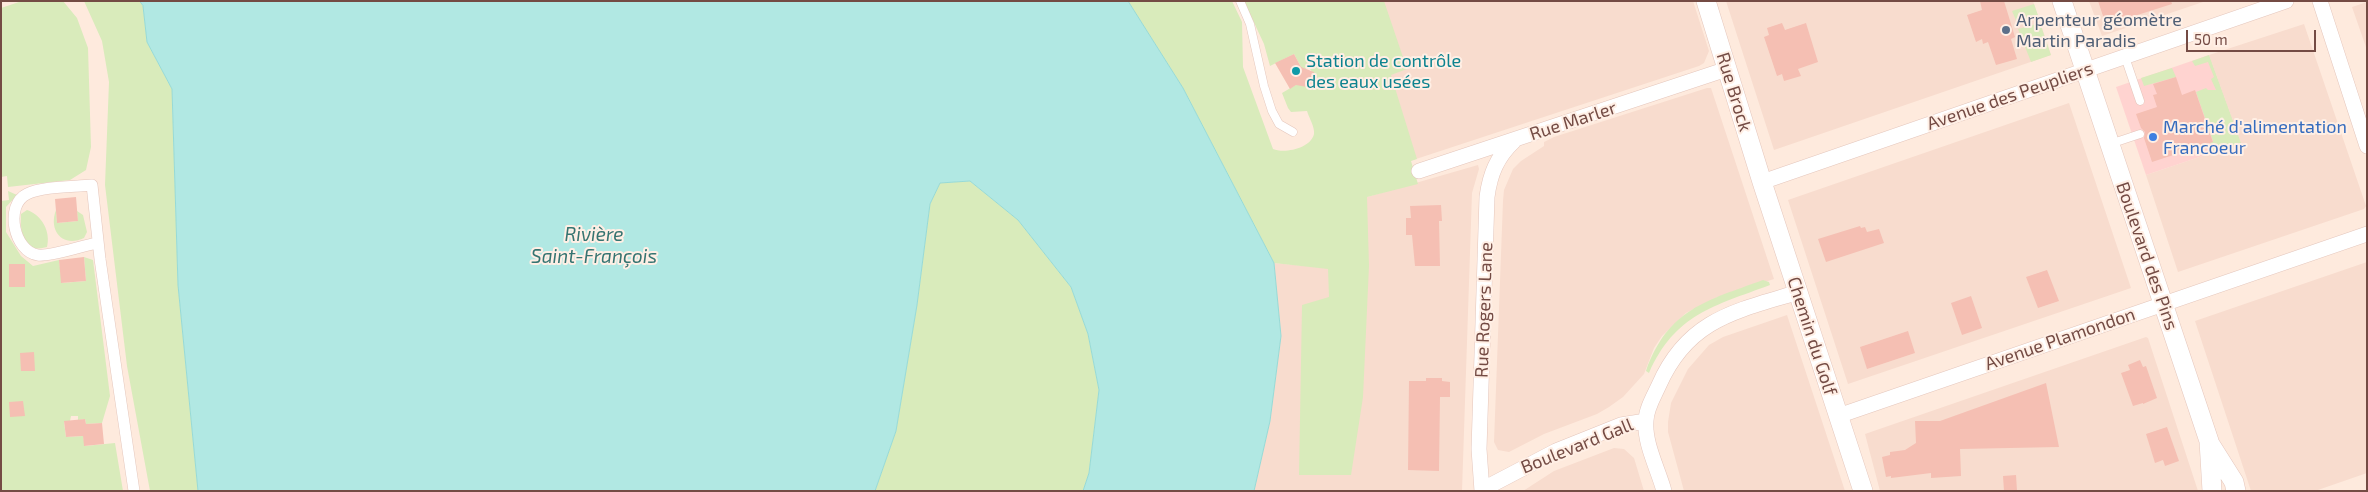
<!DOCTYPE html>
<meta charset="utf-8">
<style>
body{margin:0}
#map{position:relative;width:2368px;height:492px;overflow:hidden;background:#feeadd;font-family:"Exo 2",sans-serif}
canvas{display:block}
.frame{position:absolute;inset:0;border:2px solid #744b44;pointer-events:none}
.scale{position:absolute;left:2186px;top:30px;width:130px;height:22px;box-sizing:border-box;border:2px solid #744b44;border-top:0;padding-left:6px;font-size:15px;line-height:18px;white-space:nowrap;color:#744b44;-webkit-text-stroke:4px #ffefe5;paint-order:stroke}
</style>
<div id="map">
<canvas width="2368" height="492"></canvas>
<div class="frame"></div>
<div class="scale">50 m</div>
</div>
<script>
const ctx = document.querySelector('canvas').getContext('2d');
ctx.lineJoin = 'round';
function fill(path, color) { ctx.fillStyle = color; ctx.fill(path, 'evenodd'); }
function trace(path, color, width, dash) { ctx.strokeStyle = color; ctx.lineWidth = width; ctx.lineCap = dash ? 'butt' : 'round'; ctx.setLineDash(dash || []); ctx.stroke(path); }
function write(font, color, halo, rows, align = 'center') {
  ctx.font = font + ' "Exo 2",sans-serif'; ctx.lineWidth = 4; ctx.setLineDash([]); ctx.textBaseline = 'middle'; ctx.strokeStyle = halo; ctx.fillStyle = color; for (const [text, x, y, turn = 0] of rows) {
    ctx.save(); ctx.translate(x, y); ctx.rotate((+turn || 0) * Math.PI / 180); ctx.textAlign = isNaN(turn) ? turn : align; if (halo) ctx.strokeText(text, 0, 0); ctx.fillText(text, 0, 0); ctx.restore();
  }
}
fill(new Path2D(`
 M1359,1H1693L1709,51L1704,63L1699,66L1410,161Z
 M1726,1H2033L2051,55L1774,150Z
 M2089,1H2206L2102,36Z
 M2367,2V50L2352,7Z
 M2304,24L2366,206L2364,209L2178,272L2146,175L2241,143L2209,55Z
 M1707,88H1711L1774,279L1718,297L1686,313L1662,336L1654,348L1644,374L1623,397L1609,407L1597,414L1544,434L1509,452L1498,450L1494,442L1503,201L1504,190L1513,169L1521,161L1544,146V142L1554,137Z
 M2069,103L2131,288L1848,384L1788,200Z
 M1478,165L1479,169L1472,193L1462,491H1254L1270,421L1281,336L1274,263L1337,269L1367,197Z
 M2367,262V473L2315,491H2251L2195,321Z
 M1787,315L1845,491H1684L1668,432V422L1671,403L1688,369L1709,345L1723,337Z
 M2146,337L2148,338L2198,491H1880L1865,434Z
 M1614,448L1624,449L1634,458L1644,491H1523L1554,471Z`), '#f8dcce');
fill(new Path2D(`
 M2209,55L2241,143L2146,175L2116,87Z`), '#ffd3d0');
fill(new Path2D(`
 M22,1H63L77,18L88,48L91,147L86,170L70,180L8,187L7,176L1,177V8Z
 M84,1H140L143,6L147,42L172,89L178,285L198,491H150L127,366L105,185L109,82L102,41Z
 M1128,1H1232L1242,22L1243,67L1273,149C1285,154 1311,148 1314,134C1315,127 1309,118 1307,111L1291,112L1288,108L1282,93L1299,83L1315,81V76L1310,69H1302L1294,54L1270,66L1264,44L1244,1H1384L1407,69L1391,75L1417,159L1411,161L1418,184L1367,197L1369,266L1363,397L1351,475H1299L1302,305L1329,297L1328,269L1274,263L1183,88Z
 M2034,4L2039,18L2018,25L2012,11Z
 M2040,23L2051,55L2031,62L2018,29Z
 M2209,55L2241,143L2213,153L2210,143L2213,141L2196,92L2206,88L2208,90H2216L2211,79L2214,77L2208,62L2195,66L2192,61Z
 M2172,68L2176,77L2144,86L2141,78Z
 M970,181L1018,220L1071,287L1088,334L1099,390L1089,473L1083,491H875L896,431L917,305L930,204L940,183Z
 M8,191L17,195L6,207V232L21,256L33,266L59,260L62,283L86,281L84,257L93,260L110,396L102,423L86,424L85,419L78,420V416H71L70,421L64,422L66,437L83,436L85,446L115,443L123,491H1V201L9,200Z
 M27,210C42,215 51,232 47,247C23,254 20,233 21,214Z
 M56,210L57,223L78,221L77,211L83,215L87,232L84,238C63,248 48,231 56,210Z
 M1763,280L1769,282L1770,285C1714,306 1675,314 1649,373L1646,371C1668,309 1706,301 1763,280Z`), '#d9ebbb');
const water = new Path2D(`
 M140,1H1128L1183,88L1274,263L1281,336L1270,421L1254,491H1083L1089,473L1099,390L1088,334L1071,287L1018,220L970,181L940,183L930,204L917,305L896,431L875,491H198L178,285L172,89L147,42L143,6Z`);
fill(water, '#b1e8e3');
trace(water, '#97dad6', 1);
fill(new Path2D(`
 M1980,1H2004L2015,37L2011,39L2017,59L1996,65L1988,42L1983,44L1982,39L1976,42L1967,15L1982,10Z
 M2098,1H2171L2172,4L2106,25Z
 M1782,23L1785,30L1806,23L1818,62L1798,69L1801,76L1784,81L1782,74L1777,76L1764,37L1769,35L1767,28Z
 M1294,54L1301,67L1314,72L1315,81L1312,85L1307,87L1296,85L1290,89L1275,63Z
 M2176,77L2182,95L2195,90L2213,142L2152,162L2144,138L2145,132L2141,128L2136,114L2157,107L2153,95L2157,94L2153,84Z
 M76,197L78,221L57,223L55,199Z
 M1441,205L1442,221H1439L1440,266H1415L1412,235H1406V218H1411L1410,206Z
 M1860,226L1861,228L1865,227L1867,232L1879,229L1884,243L1826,262L1818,239Z
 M84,257L86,281L61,283L59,260Z
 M9,264H25V287H9Z
 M2047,270L2059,301L2038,308L2026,277Z
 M1971,296L1982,328L1962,335L1951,303Z
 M1908,331L1915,353L1867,369L1860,347Z
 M34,352L35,371H21L20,353Z
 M2140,360L2143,367L2146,366L2157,398L2143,404V403L2133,406L2121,373L2130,370L2128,365Z
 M1426,378H1442V381L1450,382V397H1440L1439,471L1408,470L1409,381H1426Z
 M2046,383L2059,447L1960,449L1961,476L1931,478V473L1891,478V476L1886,477L1882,457L1890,455V452L1905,450L1916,443L1915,421H1940Z
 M23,401L25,416L10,417L9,402Z
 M85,419L86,424L102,423L104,444L84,446L83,436L66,437L64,421Z
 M2167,427L2179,461L2165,466L2163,460L2155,463L2146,434Z
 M2016,475L2017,491H2004L2003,476Z`), '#f5bfb3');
const service = new Path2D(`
 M1240,1L1250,24L1264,86L1272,111L1279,124L1293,132
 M2125,57L2140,101
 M2110,144L2140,134`);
const pedestrian = new Path2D(`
 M98,243C84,245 49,257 38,255C14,252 4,205 27,194C43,186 74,187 92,185L100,259L134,491`);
const minor = new Path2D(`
 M2320,1L2367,146
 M1419,171L1727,69
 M1762,182L2286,1
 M1838,416L2367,234
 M1482,487L1491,485L1556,451L1621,425L1646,421
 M1482,491L1479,449L1487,197C1490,174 1497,157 1514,141
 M1664,491C1658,469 1644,443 1646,421C1646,409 1654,396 1659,385C1688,319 1736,311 1799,292`);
const tertiary = new Path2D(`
 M1706,1L1762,182L1863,491
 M2062,1L2209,441L2212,491
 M2210,444L2234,482L2236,491`);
trace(service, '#e4c6bc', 9);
trace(pedestrian, '#e4c6bc', 12);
trace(minor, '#e4c6bc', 16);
trace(tertiary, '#e4c6bc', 20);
trace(service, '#fff', 8);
trace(pedestrian, '#fff', 11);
trace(minor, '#fff', 15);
trace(tertiary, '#fff', 19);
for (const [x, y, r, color] of [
 [2006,30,5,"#5c6f8a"],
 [1296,71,5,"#0f9aa8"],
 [2153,137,5,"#3f7fe0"]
]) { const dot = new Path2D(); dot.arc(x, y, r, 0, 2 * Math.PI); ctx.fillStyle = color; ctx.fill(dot); trace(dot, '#ffefe5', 2); }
write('18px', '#4e5e75', '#ffefe5', [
 ["Arpenteur géomètre",2016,20],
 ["Martin Paradis",2016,41]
], 'left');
write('18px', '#0d838f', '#ffefe5', [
 ["Station de contrôle",1306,61],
 ["des eaux usées",1306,82]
], 'left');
write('18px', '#744b44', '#ffefe5', [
 ["Rue Brock",1734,92,73],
 ["Avenue des Peupliers",2010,96,-19],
 ["Rue Marler",1573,121,-18],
 ["Boulevard des Pins",2147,256,71],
 ["Rue Rogers Lane",1484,310,-88],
 ["Chemin du Golf",1812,336,72],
 ["Avenue Plamondon",2060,339,-19],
 ["Boulevard Gall",1577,446,-22]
]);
write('18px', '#366cbe', '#ffefe5', [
 ["Marché d'alimentation",2163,127],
 ["Francoeur",2163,148]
], 'left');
write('italic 19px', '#357471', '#ffefe5', [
 ["Rivière",594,235],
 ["Saint-François",594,257]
]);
</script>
